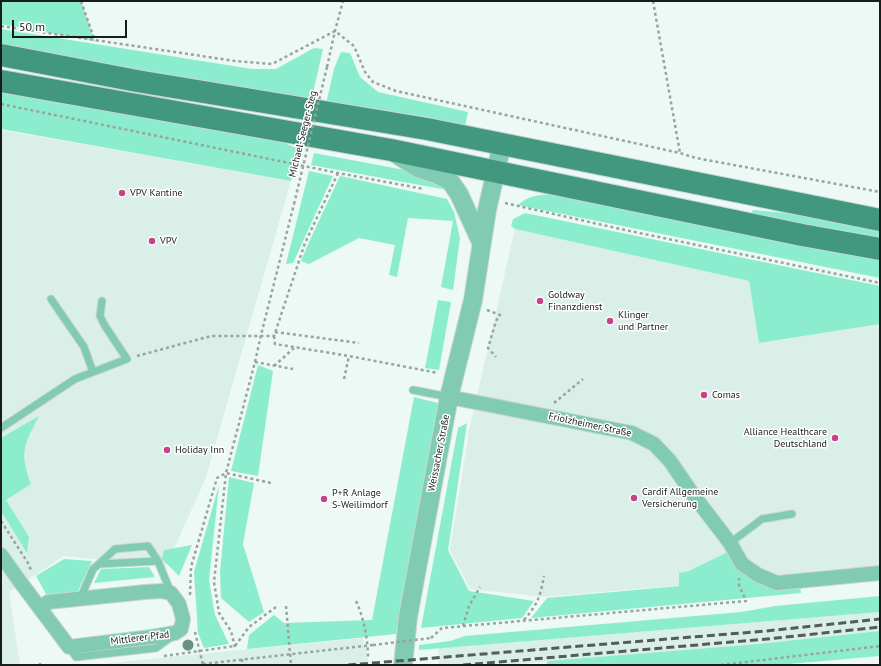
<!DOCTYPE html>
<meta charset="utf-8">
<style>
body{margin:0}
#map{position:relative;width:881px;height:666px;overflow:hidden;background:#ecf9f4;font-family:"PT Sans",sans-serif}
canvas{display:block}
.frame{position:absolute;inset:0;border:2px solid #181d1b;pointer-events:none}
.scale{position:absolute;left:12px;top:20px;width:115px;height:18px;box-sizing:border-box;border:2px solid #181d1b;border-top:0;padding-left:5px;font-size:12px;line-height:14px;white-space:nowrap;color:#181d1b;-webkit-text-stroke:3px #fff;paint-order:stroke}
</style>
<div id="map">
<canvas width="881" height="666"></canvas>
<div class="frame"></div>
<div class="scale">50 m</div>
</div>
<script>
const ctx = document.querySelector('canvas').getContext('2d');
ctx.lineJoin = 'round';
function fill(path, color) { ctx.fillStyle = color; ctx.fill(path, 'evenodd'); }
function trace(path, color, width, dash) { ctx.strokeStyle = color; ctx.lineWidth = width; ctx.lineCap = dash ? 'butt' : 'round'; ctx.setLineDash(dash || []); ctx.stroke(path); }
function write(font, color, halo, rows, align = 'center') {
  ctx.font = font + ' "PT Sans",sans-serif'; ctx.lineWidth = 3; ctx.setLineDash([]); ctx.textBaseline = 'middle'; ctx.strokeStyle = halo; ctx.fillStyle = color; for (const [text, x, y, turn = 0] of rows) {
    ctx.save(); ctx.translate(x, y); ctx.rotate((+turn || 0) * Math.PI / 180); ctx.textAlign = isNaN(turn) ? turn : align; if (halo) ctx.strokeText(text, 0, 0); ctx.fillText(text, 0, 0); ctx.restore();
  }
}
fill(new Path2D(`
 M1,130L291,181L205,480L166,566L64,556L9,592L20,665H1Z
 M515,229L749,281L760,343L880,324V568L544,597L470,589L450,550L469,431Z
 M880,612V631L758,644L509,665H439L438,648Z
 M363,638L369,665H92L170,657Z`), '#daefe8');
fill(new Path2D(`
 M1,1H81L95,41L1,24Z
 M1,29L252,69H276L314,48L323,49L311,102L1,45Z
 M341,52L350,53L360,77L378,92L468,112L465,126L326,104L334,69Z
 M1,87L265,135L299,149L291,181L1,129Z
 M314,153L421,173L447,190L311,165Z
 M309,171L333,176L293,263L286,264Z
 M340,176L447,199L454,212L460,238L453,290L441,287L453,221L408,218L397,277L389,275L395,245L359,238L309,264L301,261L309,242Z
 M550,194L880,257V278L518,205C528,196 537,195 550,194Z
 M753,210L808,215L880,229V240L751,215Z
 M525,213L880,286V324L759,343L749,281L515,229L511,226L513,219Z
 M438,300L451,302L439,370L425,368Z
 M258,365L273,371L258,476L231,471Z
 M414,397L438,403L396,634L247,649L249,635L274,615L284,623L372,620Z
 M39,416C24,445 19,452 31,484L6,500L29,537L27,553L1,511V438Z
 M467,423L448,550L469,591L534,601L522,618L421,628L458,428Z
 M229,477L254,483L243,544L264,612L249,622L221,598L220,572Z
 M219,485L209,580L215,615L229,644L204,648L198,633L194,572Z
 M192,545L179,576L162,559L164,550Z
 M728,552L735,563L800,586L801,593L531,618L547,598L679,586V573L689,571Z
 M64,559L92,561L76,595L49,599L36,576Z
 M149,567L155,577L94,583L101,569Z
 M880,596V612L419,650V645L450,641L465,636L741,612L775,606Z
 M880,631V656L778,665H545L549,661L758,644Z`), '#8bedce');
const service = new Path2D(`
 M51,299L84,347L93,372
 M413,390L449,397
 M1,428L75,379L127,359L105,326L100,316L102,301
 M730,543L762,519L792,514
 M99,564L115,549L148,546L158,561
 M80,599L93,569L99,564L158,561L171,593
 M69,647L76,657L156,648L171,637`);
const minor = new Path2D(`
 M449,397L632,433L654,444L670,461L694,496L730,543L742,564L758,575L777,583L880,573
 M1,555L18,579L69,647L151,637L175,633L181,629L183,619L179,604L171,593L161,591L145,592L48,602L41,609`);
const tertiary = new Path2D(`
 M396,154L420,169L436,174L450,181L459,194L481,242
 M403,665L408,617L449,397L473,300L487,210L502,144`);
const primary = new Path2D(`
 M1,55L137,81L427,129L880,220
 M1,81L391,150L802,235L880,249`);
trace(service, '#cad6d1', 9);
trace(minor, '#cad6d1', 16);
trace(tertiary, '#cad6d1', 20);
trace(primary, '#cad6d1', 24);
trace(new Path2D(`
 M81,1L95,41
 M653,1L680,153
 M1,26L235,61L272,64L335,31L354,46L365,72L373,82L396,91L680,153L696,158L880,192
 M327,67L335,31L343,1
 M1,104L338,173L424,189
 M505,203L625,230L880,283
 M487,310L500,315L496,321L488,348L496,357
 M275,332L359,343
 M274,336L275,344L349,356L438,373
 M137,356L211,336H274L305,243L338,173
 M255,362L293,369
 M274,366L294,348
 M344,379L349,356
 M554,403L583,379
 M1,521L28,563L31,570
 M190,595L191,567L217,478L226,473L271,483
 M356,601C364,618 368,640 368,659
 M286,606L291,665
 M524,620C538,603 540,598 544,576
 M463,626L469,606L480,587
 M195,632L203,665
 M431,638L442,628L746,601L739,585V578
 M235,647L231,631L219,613L214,582L226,473L255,362L261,335L294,204
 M164,656L235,646L249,627L276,607
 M242,659V665
 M40,663V665
 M203,664L373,645
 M721,665L880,646`), '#99a39f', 2.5, [3, 3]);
trace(service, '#81cbb2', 7);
trace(minor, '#81cbb2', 14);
trace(tertiary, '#81cbb2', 18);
trace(primary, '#41987f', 22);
trace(new Path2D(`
 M348,665L766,631L880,619
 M463,665L767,639L880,627`), '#545c59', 3, [8, 4]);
trace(new Path2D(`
 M294,204L327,67
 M373,645L431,638`), '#99a39f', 2.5, [3, 3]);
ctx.fillStyle = '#6a8f85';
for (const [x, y] of [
 [188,645]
]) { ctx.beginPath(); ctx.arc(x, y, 5.5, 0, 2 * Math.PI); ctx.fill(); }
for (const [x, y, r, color] of [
 [122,193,4,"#c74389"],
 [152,241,4,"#c74389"],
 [540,301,4,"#c74389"],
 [610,321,4,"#c74389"],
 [704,395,4,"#c74389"],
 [835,438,4,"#c74389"],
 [167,450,4,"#c74389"],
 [634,498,4,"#c74389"],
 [324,499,4,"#c74389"]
]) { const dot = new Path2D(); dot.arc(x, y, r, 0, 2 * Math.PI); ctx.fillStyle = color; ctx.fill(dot); trace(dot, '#fff', 1.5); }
write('10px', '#181d1b', '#fff', [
 ["Michael-Seeger-Steg",303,134,-76],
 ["Friolzheimer Straße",590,425,12],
 ["Weissacher Straße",439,453,-79],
 ["Mittlerer Pfad",140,638,-7]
]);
write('10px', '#181d1b', '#fff', [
 ["VPV Kantine",130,193],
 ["VPV",160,241],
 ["Goldway",548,295],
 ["Finanzdienst",548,307],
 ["Klinger",618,315],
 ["und Partner",618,327],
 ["Comas",712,395],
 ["Alliance Healthcare",827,432,"right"],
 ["Deutschland",827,444,"right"],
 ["Holiday Inn",175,450],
 ["Cardif Allgemeine",642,492],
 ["Versicherung",642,504],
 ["P+R Anlage",332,493],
 ["S-Weilimdorf",332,505]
], 'left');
</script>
